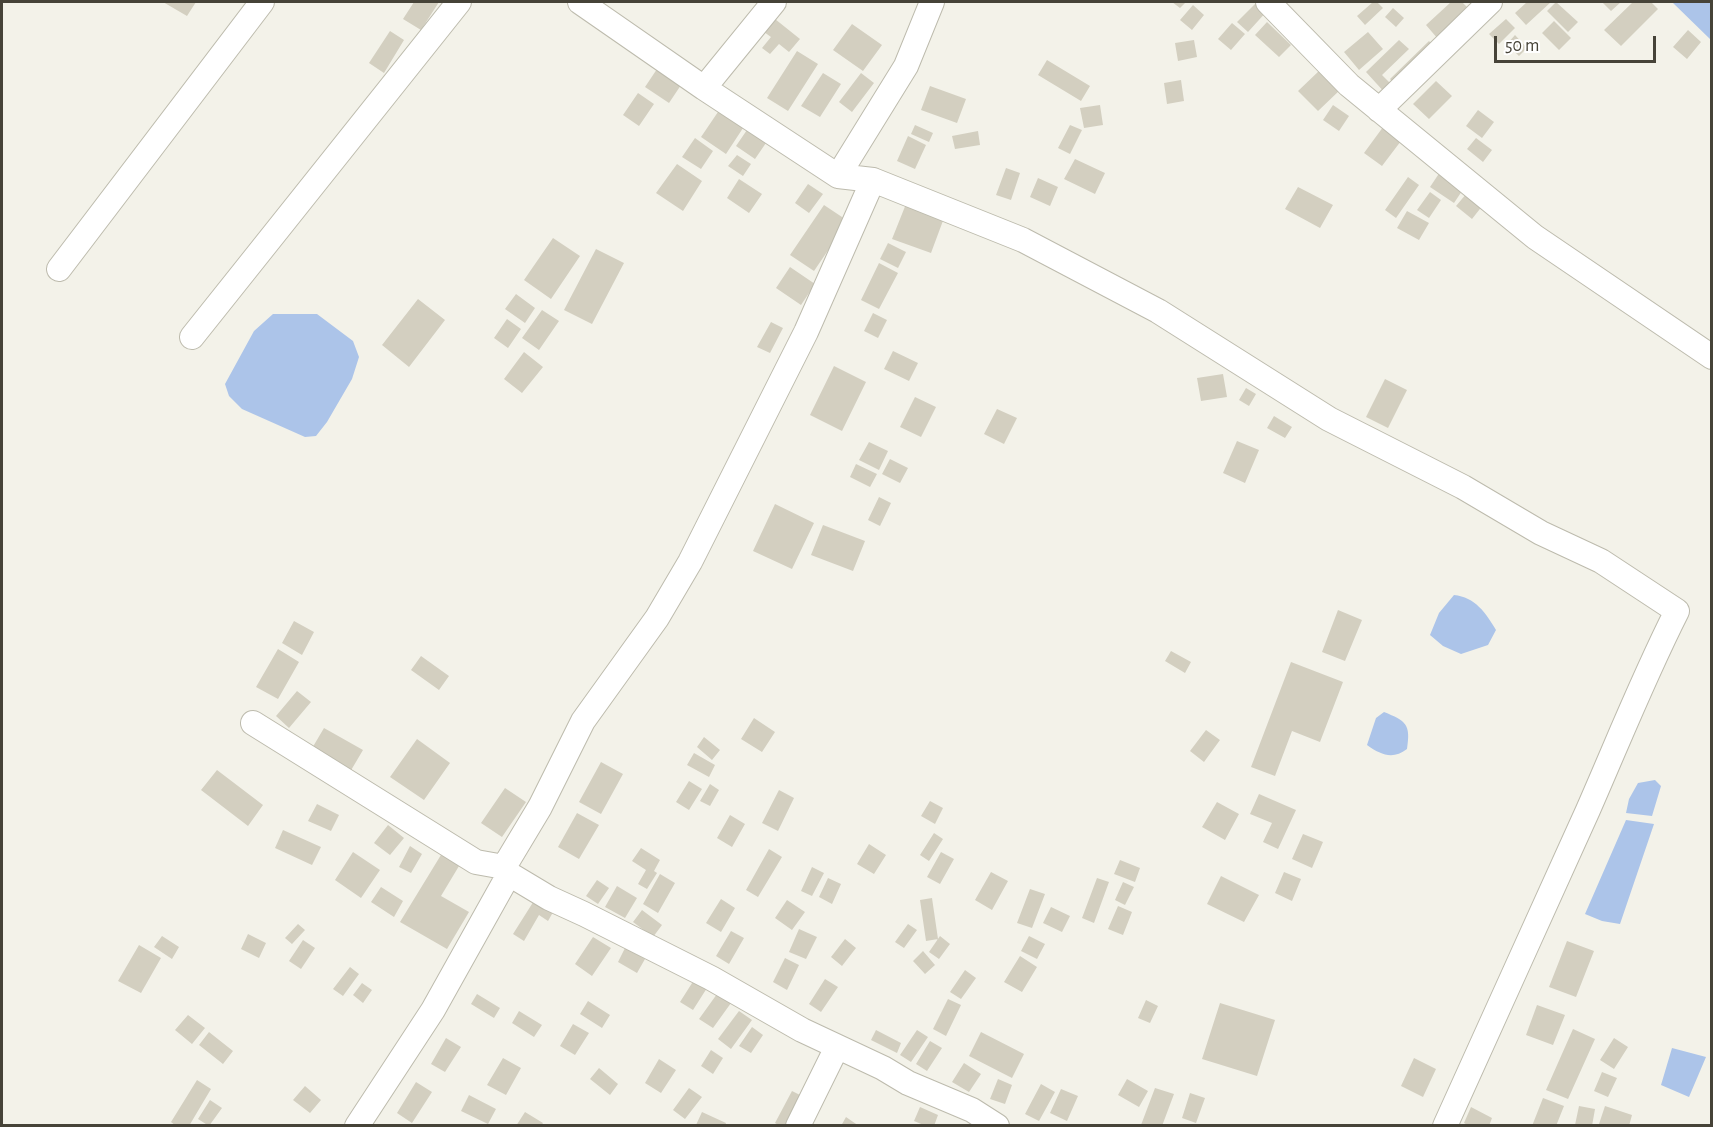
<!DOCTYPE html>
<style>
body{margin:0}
#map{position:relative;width:1713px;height:1127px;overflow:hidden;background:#f3f2e9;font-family:"Alegreya Sans",sans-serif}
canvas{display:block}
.frame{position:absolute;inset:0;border:3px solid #464338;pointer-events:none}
.scale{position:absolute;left:1494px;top:36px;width:162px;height:27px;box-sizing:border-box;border:3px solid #464338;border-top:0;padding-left:8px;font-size:18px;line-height:21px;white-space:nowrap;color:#464338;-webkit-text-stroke:4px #fff;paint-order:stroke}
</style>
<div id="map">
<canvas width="1713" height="1127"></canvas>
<div class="frame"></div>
<div class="scale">50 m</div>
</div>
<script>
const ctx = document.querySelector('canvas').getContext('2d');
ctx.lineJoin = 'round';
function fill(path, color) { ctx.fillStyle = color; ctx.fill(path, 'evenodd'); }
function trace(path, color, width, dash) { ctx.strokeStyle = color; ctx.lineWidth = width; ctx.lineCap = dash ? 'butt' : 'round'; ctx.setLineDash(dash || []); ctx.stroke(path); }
fill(new Path2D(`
 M1672,2H1711V40Z
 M273,314H317L353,341L359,357L352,379L327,422L316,436L305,437L242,409L229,396L225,384L254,331Z
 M1454,595C1475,597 1486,613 1496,630L1488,645L1461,654L1443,646L1430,635L1439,613Z
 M1384,712C1406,721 1411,724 1407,749C1393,760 1381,755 1367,745L1376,718Z
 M1655,780L1661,786L1652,816L1626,813L1629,799L1638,783Z
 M1626,820L1654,824L1620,924L1602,921L1585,914Z
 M1672,1048L1706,1057L1689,1097L1661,1085Z`), '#acc4e9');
fill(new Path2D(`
 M163,2H196L187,16Z
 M414,2H439L421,30L403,19Z
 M1172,2H1186L1180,8Z
 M1257,2L1268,10L1248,32L1237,22Z
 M1373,2H1377L1383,8L1365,25L1357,16Z
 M1451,2H1462L1469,9L1438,39L1426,25Z
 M1527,2H1551L1526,25L1515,13Z
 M1556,2L1578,22L1568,32L1547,11Z
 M1602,2H1621L1611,11Z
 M1633,2H1651L1658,9L1621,46L1604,30Z
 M1193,5L1204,15L1192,30L1180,20Z
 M1393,8L1404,18L1396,27L1385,17Z
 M775,19L800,39L789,52L779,44L770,54L762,48L771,37L764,32Z
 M1506,19L1515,28L1499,44L1489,34Z
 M1554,21L1571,38L1559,50L1542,33Z
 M1267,22L1291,45L1279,57L1255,35Z
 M1232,23L1245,34L1231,50L1218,39Z
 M852,24L882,45L863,71L833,50Z
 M1688,30L1701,42L1687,59L1673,47Z
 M390,31L404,40L384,73L369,63Z
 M1368,32L1383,49L1359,70L1344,52Z
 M1515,35L1527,48L1519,56L1507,44Z
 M1194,40L1197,57L1178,61L1175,43Z
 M1399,40L1409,49L1382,75L1393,86L1386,94L1366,72Z
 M1429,41L1437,50L1398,88L1390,79Z
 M797,51L818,64L788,111L767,98Z
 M1047,60L1090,86L1081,101L1038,75Z
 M659,66L683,82L669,103L645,87Z
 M1320,70L1340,90L1318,111L1298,91Z
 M823,73L841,84L820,117L801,106Z
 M861,73L874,83L852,112L839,102Z
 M1181,80L1184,101L1167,104L1164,83Z
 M1436,81L1452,96L1429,119L1413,104Z
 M930,86L966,99L957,123L921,110Z
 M638,93L654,104L639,126L623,115Z
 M1100,105L1103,125L1084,128L1080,108Z
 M1333,105L1349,116L1339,131L1323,120Z
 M720,109L745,125L726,154L701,137Z
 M1478,110L1494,122L1482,138L1466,126Z
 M1386,123L1404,137L1382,166L1364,153Z
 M915,125L933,133L929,142L911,134Z
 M1070,125L1082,130L1070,154L1058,148Z
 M749,127L768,140L755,159L736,146Z
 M978,131L980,145L955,149L952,136Z
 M908,136L926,145L915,169L897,161Z
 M695,138L713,151L701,169L682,157Z
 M1476,138L1492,150L1483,162L1467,149Z
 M737,155L751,164L743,176L728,166Z
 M1075,159L1105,173L1095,194L1064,179Z
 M677,164L702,181L683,211L656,193Z
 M1006,168L1020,173L1011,200L996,195Z
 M1440,172L1464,188L1454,203L1430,187Z
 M1408,177L1419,185L1396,218L1385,210Z
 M1038,178L1058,187L1050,206L1030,197Z
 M739,179L762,194L749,213L727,198Z
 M808,184L823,194L809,213L795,203Z
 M1298,187L1333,205L1320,228L1285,209Z
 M1430,192L1441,200L1429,218L1417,210Z
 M1467,193L1483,205L1472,219L1456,206Z
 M906,204L944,218L931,253L892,239Z
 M824,205L848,221L814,271L790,255Z
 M1407,211L1429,223L1419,240L1397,228Z
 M553,238L580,256L551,299L524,280Z
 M888,243L906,252L898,268L880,259Z
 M596,249L624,263L592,324L564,310Z
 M879,263L898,273L879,309L861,300Z
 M790,267L815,284L801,305L776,288Z
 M516,294L535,308L525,323L505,309Z
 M418,299L445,320L409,367L382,345Z
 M542,310L559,321L539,350L522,338Z
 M873,313L887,320L878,338L864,331Z
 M507,319L521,329L508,348L494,338Z
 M771,322L783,328L770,353L757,347Z
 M893,351L918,363L909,381L884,369Z
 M524,352L543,367L522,393L504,379Z
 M834,366L866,382L842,431L810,415Z
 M1223,374L1227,397L1201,401L1197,378Z
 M1385,379L1407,390L1388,428L1366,417Z
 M1246,388L1256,394L1249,406L1239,400Z
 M915,397L936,407L921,437L900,427Z
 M997,409L1017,418L1004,444L984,434Z
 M1274,416L1292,427L1285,438L1267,428Z
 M1237,441L1259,450L1245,483L1223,473Z
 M869,442L888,451L879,470L859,460Z
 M890,459L908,468L900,483L882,474Z
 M856,464L877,474L870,487L850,477Z
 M879,497L891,503L880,526L868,520Z
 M775,504L814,523L792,569L753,551Z
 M823,525L865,541L853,571L811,555Z
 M1338,610L1362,620L1345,661L1322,652Z
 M294,621L314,632L302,655L282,643Z
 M278,649L299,662L278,699L256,687Z
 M1171,651L1191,662L1185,673L1165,661Z
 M421,656L449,676L439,690L411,670Z
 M1291,662L1343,682L1320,742L1292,731L1275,776L1251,767Z
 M297,691L311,702L289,728L276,716Z
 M754,718L775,732L762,752L741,739Z
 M324,728L363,750L350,772L311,750Z
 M1206,730L1220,740L1204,762L1190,751Z
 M704,737L720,750L712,760L697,747Z
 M417,739L450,763L424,800L390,777Z
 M694,753L715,765L709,777L687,765Z
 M601,762L623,774L601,814L579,802Z
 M217,770L263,805L248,826L201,790Z
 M689,781L702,789L689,810L676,802Z
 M710,784L719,790L710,806L700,801Z
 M505,788L526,802L502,837L481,823Z
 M779,790L794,798L778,831L762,823Z
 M1259,794L1296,810L1278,849L1263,842L1272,823L1250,814Z
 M930,801L943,808L935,824L921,816Z
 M1217,802L1239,814L1225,840L1202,827Z
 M317,804L339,815L331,831L308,821Z
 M577,813L599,825L579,859L558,847Z
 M730,815L745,824L732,847L717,838Z
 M388,825L404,838L390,855L374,843Z
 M283,830L321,847L312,865L275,848Z
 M934,833L943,839L929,861L920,855Z
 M1303,834L1323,842L1312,868L1292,859Z
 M869,844L886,855L874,874L857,864Z
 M410,846L422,854L411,873L399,867Z
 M641,848L660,860L654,871L657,873L647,889L638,884L646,870L632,861Z
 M769,849L782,857L758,897L746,890Z
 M444,850L462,861L441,896L469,912L447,949L400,922Z
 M353,852L380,870L361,898L335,880Z
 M941,852L954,859L940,884L927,877Z
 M1120,860L1140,868L1135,882L1114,874Z
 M812,867L824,873L812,896L801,891Z
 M991,872L1008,881L992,910L975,900Z
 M1284,872L1301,879L1292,901L1275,893Z
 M660,874L675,883L658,913L643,904Z
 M1221,876L1259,895L1244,922L1207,904Z
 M828,878L841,884L832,904L819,897Z
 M1097,878L1109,882L1094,923L1082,918Z
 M597,880L609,888L598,904L586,896Z
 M1123,882L1134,887L1125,905L1115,900Z
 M617,886L637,898L625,918L605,907Z
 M381,887L403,901L394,917L371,902Z
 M1030,889L1045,894L1032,928L1017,923Z
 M537,896L556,907L548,921L539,915L524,941L513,934Z
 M932,898L938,939L926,941L920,900Z
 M721,899L735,908L721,932L706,923Z
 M787,900L805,912L792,930L775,918Z
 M1118,906L1132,912L1123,935L1108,929Z
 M1051,907L1070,916L1062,932L1043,923Z
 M642,910L662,925L653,937L633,922Z
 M298,924L305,930L292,944L285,938Z
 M908,924L917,930L904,948L895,942Z
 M799,929L817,937L806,959L789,952Z
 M731,931L744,938L729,964L716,956Z
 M248,934L266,943L259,958L241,949Z
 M162,936L179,947L172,959L154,947Z
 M940,936L950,944L939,959L929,952Z
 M1029,936L1045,944L1037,959L1021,951Z
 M593,937L611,948L592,976L575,964Z
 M845,939L856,948L842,966L831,957Z
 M303,940L315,948L301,969L289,961Z
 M1567,941L1594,951L1576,997L1549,987Z
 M139,945L161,958L141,993L118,981Z
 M625,948L645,959L637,973L618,962Z
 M923,951L935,965L925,974L913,961Z
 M1020,956L1037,967L1022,992L1004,982Z
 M785,958L799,965L787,990L773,982Z
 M350,967L359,974L343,996L333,989Z
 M965,970L976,978L961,999L950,992Z
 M825,979L838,987L821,1012L809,1004Z
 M694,980L707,988L693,1010L680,1002Z
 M362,983L372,990L363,1003L353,995Z
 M477,994L500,1008L494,1018L471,1004Z
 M717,994L731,1003L713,1028L699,1019Z
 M948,999L961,1005L946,1036L933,1029Z
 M1146,1000L1158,1006L1150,1023L1138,1018Z
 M588,1001L610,1015L602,1028L580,1014Z
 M1220,1003L1275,1020L1257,1076L1202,1059Z
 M1537,1005L1565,1015L1553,1045L1526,1035Z
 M519,1011L542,1025L534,1037L512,1023Z
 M739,1011L752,1020L731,1049L718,1039Z
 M188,1015L205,1028L192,1044L175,1030Z
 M573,1024L589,1033L575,1055L560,1046Z
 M752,1027L763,1035L751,1053L739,1046Z
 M1573,1029L1595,1039L1568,1099L1546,1090Z
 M876,1030L901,1043L897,1053L871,1040Z
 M917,1030L928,1037L911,1062L900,1055Z
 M209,1032L233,1051L223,1064L199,1045Z
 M981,1032L1024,1054L1012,1078L969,1056Z
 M446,1038L461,1047L445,1072L431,1064Z
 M1614,1038L1628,1047L1614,1069L1600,1060Z
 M930,1041L942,1048L927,1071L916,1064Z
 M711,1050L723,1058L713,1074L701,1066Z
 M503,1058L521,1068L506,1095L487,1085Z
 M1414,1058L1436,1069L1423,1097L1401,1086Z
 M659,1059L676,1070L661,1093L645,1083Z
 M964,1063L981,1074L969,1092L952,1082Z
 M599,1068L618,1084L610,1095L590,1079Z
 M1602,1072L1617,1078L1608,1097L1594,1091Z
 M998,1079L1012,1085L1005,1104L990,1099Z
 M1127,1079L1148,1091L1139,1107L1118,1095Z
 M197,1080L211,1089L189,1126H176L171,1122Z
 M416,1082L432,1092L412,1123L397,1113Z
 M1041,1084L1055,1092L1039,1121L1025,1114Z
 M305,1086L321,1100L310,1113L293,1100Z
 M689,1088L702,1097L685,1119L673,1110Z
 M1155,1088L1174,1094L1162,1126H1143L1141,1125Z
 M1061,1089L1078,1096L1067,1121L1050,1113Z
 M792,1091L808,1099L794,1126H780L775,1123Z
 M1190,1093L1205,1098L1196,1123L1182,1118Z
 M469,1095L496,1109L488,1124L461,1111Z
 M1543,1098L1564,1106L1556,1126H1532Z
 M210,1100L222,1108L209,1126L198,1119Z
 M1579,1106L1595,1109L1592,1126L1575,1125Z
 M1605,1106L1632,1115L1629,1126L1599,1124Z
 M920,1107L938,1115L934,1126H926L914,1121Z
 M1471,1107L1492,1118L1489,1126H1469L1464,1123Z
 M525,1112L543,1123L541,1126H516Z
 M702,1112L726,1123L725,1126L696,1125Z
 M846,1117L859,1126H841Z`), '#d3cfc0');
const minor = new Path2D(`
 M580,2L704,88L838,176L873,180L1023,240L1158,311L1329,419L1463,487L1541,533L1601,561L1677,611C1644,676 1617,744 1588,810C1541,916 1492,1020 1445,1126
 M1268,2L1349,85L1535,237L1712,357
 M704,88L774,2
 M1379,110L1490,2
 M838,176L906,66L932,2
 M873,180L806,332L690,562L657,618L583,721L540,807L504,867L509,874L549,898L584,914L711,978L802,1030L883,1068L908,1083L972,1110L997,1126
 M59,269L262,2
 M192,337L459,2
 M253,723L476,862L504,867
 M357,1126L433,1010L509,874
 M798,1126L837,1047`);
trace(minor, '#bdbbad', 26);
trace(minor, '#fff', 24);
</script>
